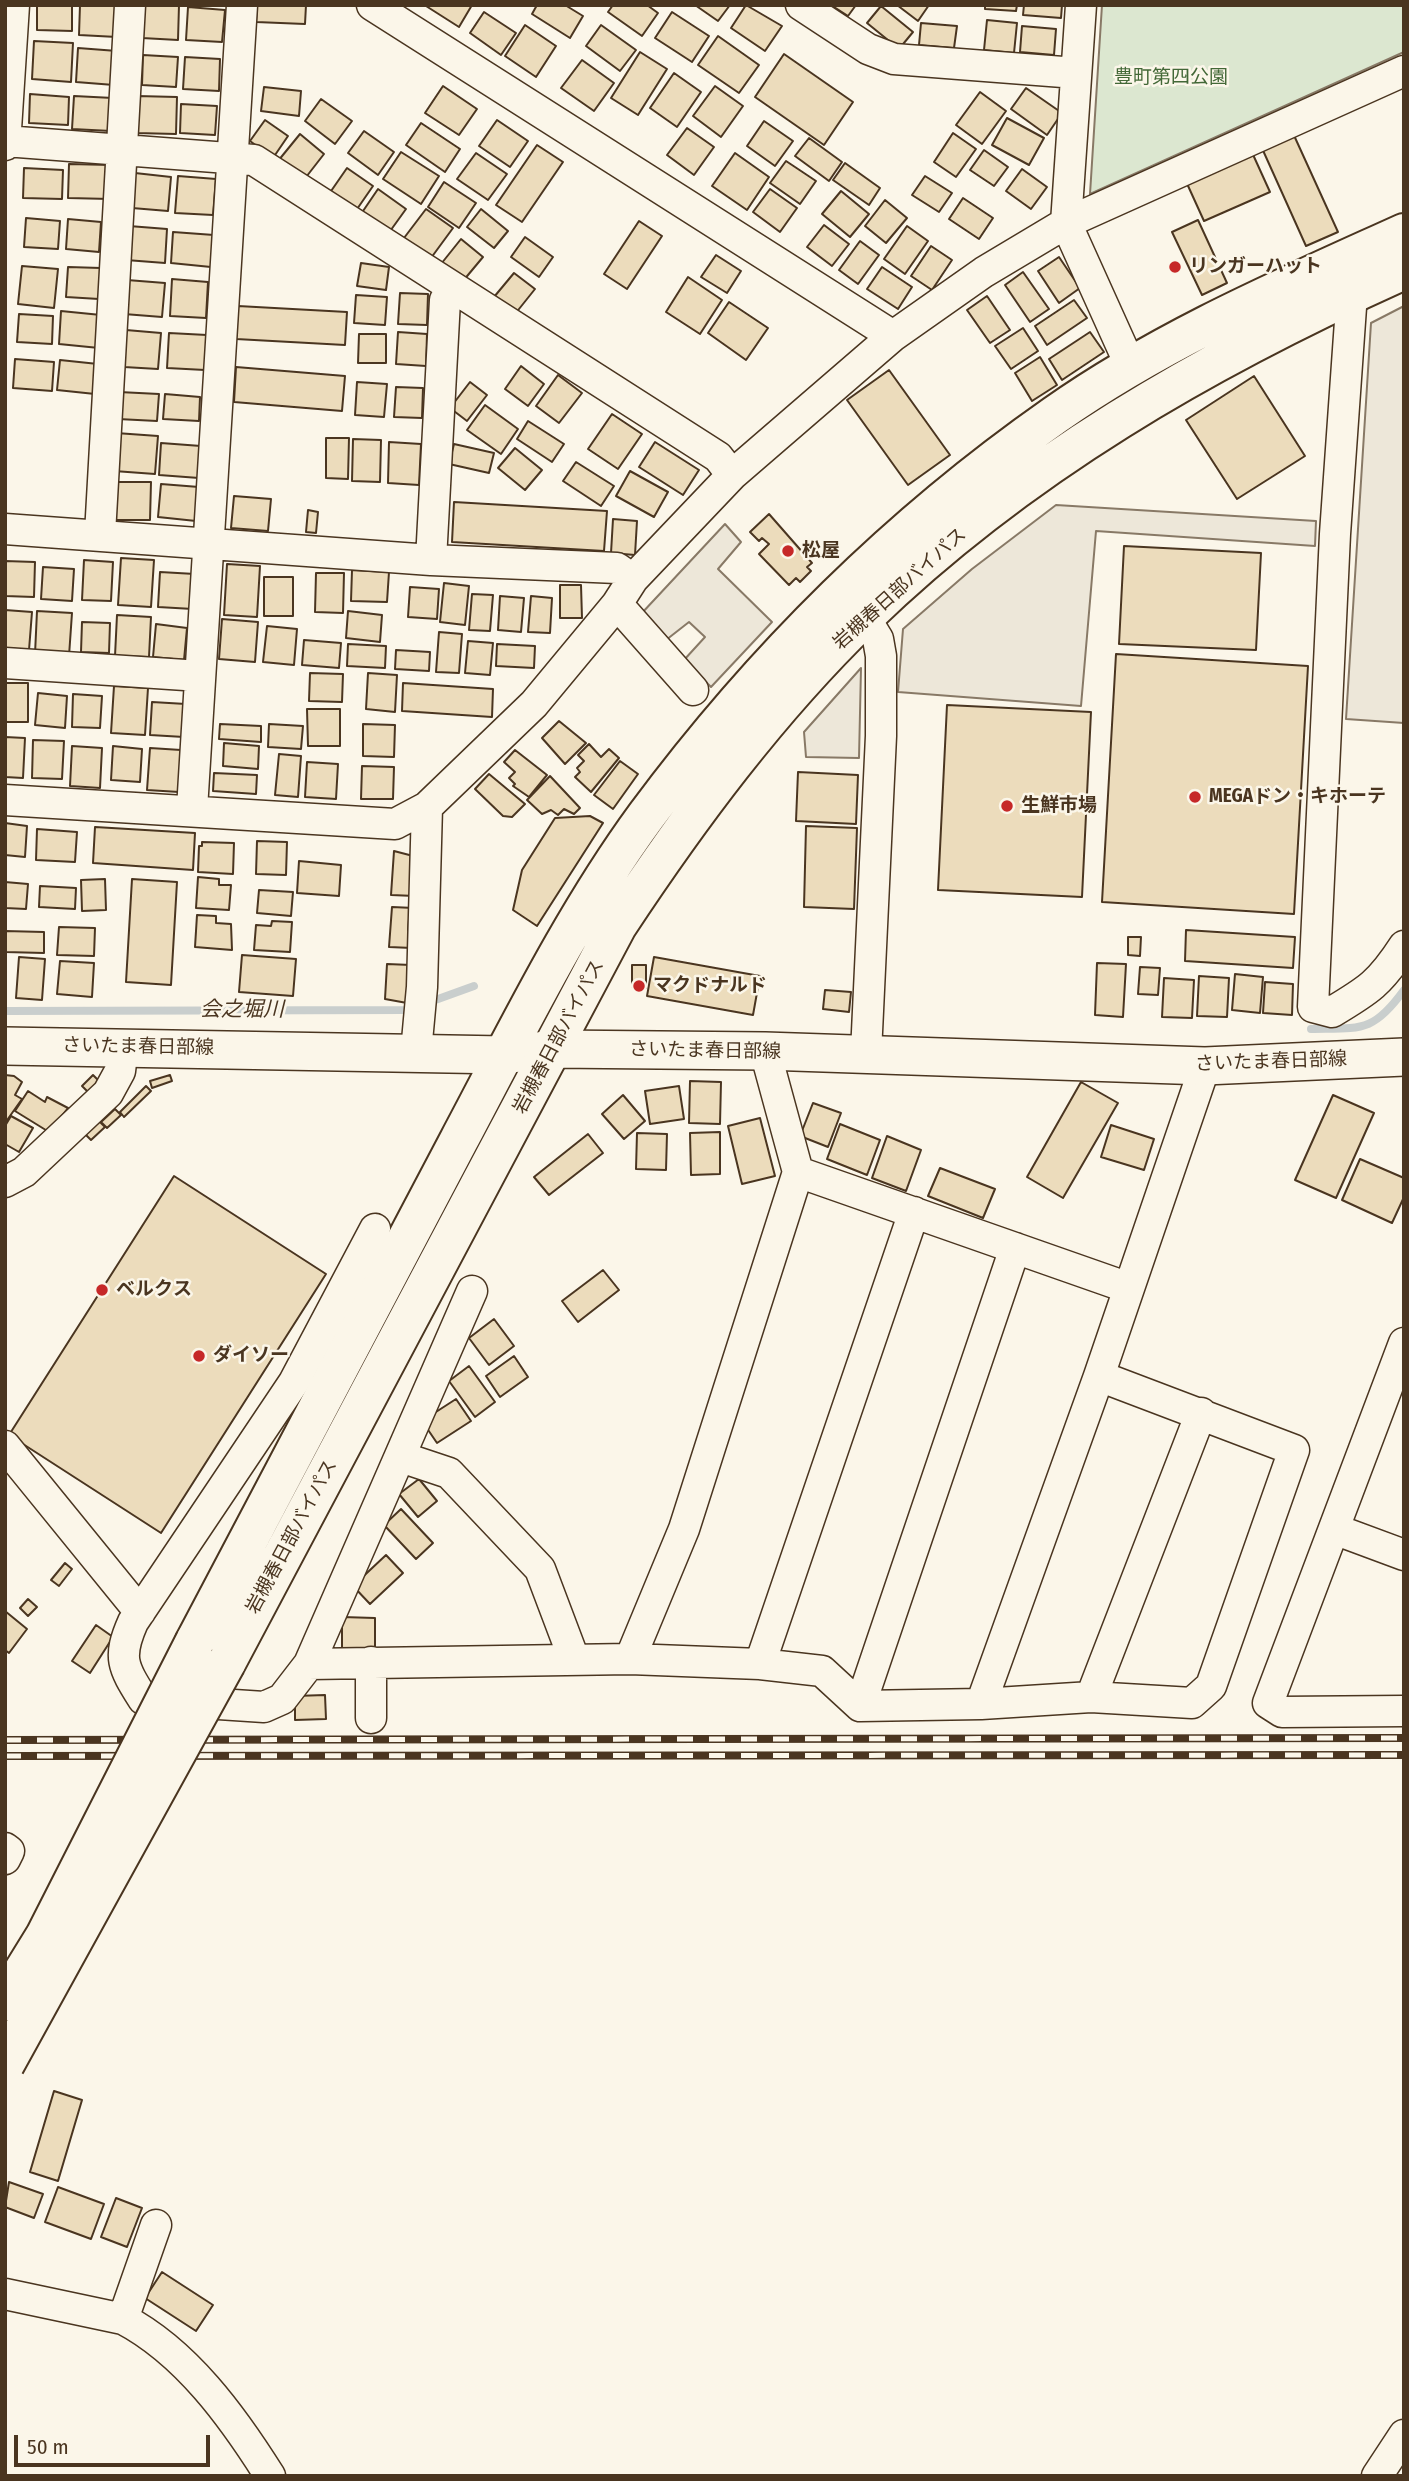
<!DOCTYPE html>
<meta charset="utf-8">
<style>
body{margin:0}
#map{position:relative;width:1409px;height:2481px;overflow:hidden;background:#fbf6e9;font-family:"Fira Sans Condensed",sans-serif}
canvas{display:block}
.frame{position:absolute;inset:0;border:7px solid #4a3520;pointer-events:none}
.scale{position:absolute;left:14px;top:2435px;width:196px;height:32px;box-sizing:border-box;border:4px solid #4a3520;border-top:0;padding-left:9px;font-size:21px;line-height:24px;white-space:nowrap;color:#4a3520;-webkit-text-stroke:5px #fbf6e9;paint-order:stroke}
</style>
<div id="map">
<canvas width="1409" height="2481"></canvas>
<div class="frame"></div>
<div class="scale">50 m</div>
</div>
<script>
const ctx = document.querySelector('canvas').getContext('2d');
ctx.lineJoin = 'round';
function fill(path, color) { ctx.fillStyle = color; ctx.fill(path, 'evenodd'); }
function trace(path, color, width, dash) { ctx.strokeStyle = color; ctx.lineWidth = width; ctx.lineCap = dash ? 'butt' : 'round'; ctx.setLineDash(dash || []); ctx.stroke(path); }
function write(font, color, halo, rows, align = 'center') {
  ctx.font = font + ' "Fira Sans Condensed","Noto Sans JP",sans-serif'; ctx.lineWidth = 5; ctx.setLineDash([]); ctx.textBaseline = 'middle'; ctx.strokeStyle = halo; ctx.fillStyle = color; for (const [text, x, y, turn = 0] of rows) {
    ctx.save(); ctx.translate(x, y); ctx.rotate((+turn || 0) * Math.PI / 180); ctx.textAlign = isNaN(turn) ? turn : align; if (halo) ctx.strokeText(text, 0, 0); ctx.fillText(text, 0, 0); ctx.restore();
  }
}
const green = new Path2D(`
 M1102,5H1404V52L1090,194Z`);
fill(green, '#dce7d0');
trace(green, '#887966', 2);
const parking = new Path2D(`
 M1404,306V723L1346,719L1371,323Z
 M1056,505L1316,521L1315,546L1096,531L1081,706L898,692L903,629L972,569Z
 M725,524L741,542L718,569L772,622L711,687L684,660L705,637L689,622L666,640L641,614Z
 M861,668L859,758L806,757L804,732Z`);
fill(parking, '#ede7d9');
trace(parking, '#887966', 2);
trace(new Path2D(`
 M427,1003L474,986
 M5,1011L407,1010L415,1007
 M1311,1029C1361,1028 1373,1033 1404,990`), '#c9cecd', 8);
const building = new Path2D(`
 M37,5H72V31L37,30Z
 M80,5H119L117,37L79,35Z
 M143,5H179L178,40L142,38Z
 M257,5H306L305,24L256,22Z
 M472,5L459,27L426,6V5Z
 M537,5H565L583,16L570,38L532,14Z
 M613,5H647L658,13L642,36L608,12Z
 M695,5H730L718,21Z
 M746,5L782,26L765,51L731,28Z
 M831,5H856L848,16Z
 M897,5H929L918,21Z
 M985,5H1017L1016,11L985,9Z
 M1024,5H1062L1061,18L1023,15Z
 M881,6L913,32L899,49L867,23Z
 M188,7L225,10L222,42L186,40Z
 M484,12L516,33L501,55L470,33Z
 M672,12L709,36L692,62L655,38Z
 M987,20L1017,23L1014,53L984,50Z
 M921,23L957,26L954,48L919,45Z
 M525,25L556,46L536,77L505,56Z
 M601,25L636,50L620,71L586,46Z
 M1022,26L1056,29L1054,55L1020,52Z
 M718,36L759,65L739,93L698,65Z
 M34,41L73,43L71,82L32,79Z
 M78,48L117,51L114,85L76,82Z
 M640,52L667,69L638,115L611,98Z
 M784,54L853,102L824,145L755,97Z
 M143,55L178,57L176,87L142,85Z
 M185,57L220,59L219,91L183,89Z
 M582,60L614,83L594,111L561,88Z
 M674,73L701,92L677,127L650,108Z
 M443,86L477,109L459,135L425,113Z
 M715,86L743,106L721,137L693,116Z
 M264,87L301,91L299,116L261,111Z
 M1026,88L1062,113L1047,135L1011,109Z
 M980,92L1006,111L982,144L956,125Z
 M30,94L69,97L68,125L29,123Z
 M74,96L113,98L111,131L72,129Z
 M137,96L177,97L176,134L136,133Z
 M321,99L352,121L335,144L305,121Z
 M181,104L217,106L215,135L180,133Z
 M1007,118L1044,138L1029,165L992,145Z
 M265,120L288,136L273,158L250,141Z
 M497,120L528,141L510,167L479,146Z
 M764,121L793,141L775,166L747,146Z
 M421,123L460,149L445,172L406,145Z
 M687,128L714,147L694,175L667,155Z
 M364,131L394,152L378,175L348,153Z
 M1292,131L1338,232L1306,246L1261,146Z
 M953,133L976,149L956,177L934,162Z
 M300,134L324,154L303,181L278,161Z
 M809,138L842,162L829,181L795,156Z
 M537,145L563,162L522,222L496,205Z
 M1250,148L1270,192L1204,221L1184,177Z
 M984,150L1008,167L994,186L970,170Z
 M401,152L439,176L421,204L383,179Z
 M476,153L507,174L488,200L457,179Z
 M735,153L769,177L747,210L712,186Z
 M786,161L816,181L800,204L770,183Z
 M845,163L880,188L869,205L833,180Z
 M69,164L111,165L110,199L68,198Z
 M24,168L63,170L62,199L23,198Z
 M347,168L373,186L355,212L329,194Z
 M1022,169L1047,187L1031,209L1006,191Z
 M135,173L171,177L168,211L132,208Z
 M178,176L216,179L213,215L175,213Z
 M925,176L952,193L939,212L912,195Z
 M444,182L476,203L459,228L428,207Z
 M378,189L406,209L388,234L361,214Z
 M770,189L797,208L780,232L753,212Z
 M841,191L869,214L850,237L822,214Z
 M963,198L993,218L979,239L949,219Z
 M885,200L907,218L886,243L865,226Z
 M426,209L453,228L431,258L404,238Z
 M481,209L508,231L494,248L467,227Z
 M26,218L60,221L58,249L24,247Z
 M68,219L101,222L99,252L66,249Z
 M1198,220L1227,283L1202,295L1172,232Z
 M639,221L662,236L627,289L604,274Z
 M824,225L849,244L832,266L807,247Z
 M129,226L167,229L165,263L126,260Z
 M907,226L928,241L905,274L884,259Z
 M173,232L214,235L211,267L171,263Z
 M525,237L553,257L539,277L511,257Z
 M461,239L483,257L463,281L441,264Z
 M860,241L879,255L858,284L839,270Z
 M931,246L952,260L932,290L911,276Z
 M716,255L741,271L727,293L701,277Z
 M1059,257L1080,288L1059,303L1038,271Z
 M361,263L389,267L386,290L357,286Z
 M22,266L58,269L54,308L18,304Z
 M68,267L101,268L99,299L66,297Z
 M882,267L912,287L898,309L867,289Z
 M1023,272L1049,309L1030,322L1005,285Z
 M514,273L535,289L515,314L494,297Z
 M688,277L722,300L700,334L666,312Z
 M172,279L208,282L206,318L170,316Z
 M127,280L165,283L162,317L124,314Z
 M400,293L428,294L427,325L398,324Z
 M356,295L387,297L385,325L354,323Z
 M987,296L1010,330L990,343L967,310Z
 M1074,300L1087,318L1047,345L1035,326Z
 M729,302L768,328L746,360L708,333Z
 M238,306L347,312L345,345L236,339Z
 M61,311L101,315L99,348L59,344Z
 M19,314L53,316L52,344L17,342Z
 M1023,328L1038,351L1011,369L995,346Z
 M126,330L161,333L158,369L124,367Z
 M398,332L427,334L426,366L396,364Z
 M1090,332L1104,352L1062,380L1049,359Z
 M169,333L207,335L205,370L167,368Z
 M359,334H386V363H358Z
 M1040,357L1057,385L1032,401L1015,373Z
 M15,359L54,362L52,391L13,388Z
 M60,360L98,364L95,394L57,390Z
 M521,366L544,384L528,406L505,389Z
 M236,367L345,376L342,411L234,402Z
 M889,370L950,455L908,485L847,400Z
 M558,375L582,393L559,423L536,406Z
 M1254,376L1305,456L1237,499L1186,420Z
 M357,382L387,384L384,417L355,415Z
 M470,382L487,395L467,421L450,408Z
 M396,387L423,388L422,418L394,417Z
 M119,392L159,394L157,421L118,419Z
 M165,394L200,397L199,421L163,419Z
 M485,405L518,429L501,454L467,430Z
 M612,414L642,434L618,469L588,449Z
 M528,421L564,444L552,462L517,439Z
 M116,433L158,436L155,474L114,471Z
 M326,438H349L348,479L326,478Z
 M353,439L381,440L380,482L352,481Z
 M389,442L421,444L419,485L388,483Z
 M655,442L699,470L683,495L639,467Z
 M161,443L201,446L199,478L159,475Z
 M454,444L494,453L489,473L449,464Z
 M515,448L542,470L525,490L498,468Z
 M576,462L614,486L601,506L563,481Z
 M630,471L668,492L654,517L616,496Z
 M115,482H151L150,520H115Z
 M161,484L199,487L196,521L158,517Z
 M234,496L271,499L268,531L231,528Z
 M454,502L607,511L604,551L452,542Z
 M308,510L318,512L316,533L306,532Z
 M769,514L812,563L807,567L811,571L800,582L796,578L789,585L759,554L769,544L762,538L759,541L750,532Z
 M613,519L637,521L635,555L611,553Z
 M1124,546L1261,553L1256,650L1119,644Z
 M121,558L154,560L151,607L118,605Z
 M84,560L113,562L111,601L82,600Z
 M5,561L35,562L34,597L5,596Z
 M227,564L260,566L257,617L224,615Z
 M43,567L74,569L72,601L41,599Z
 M352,570L389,572L387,602L351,601Z
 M160,572L195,574L193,609L158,607Z
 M316,573H344L343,613L315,612Z
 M264,577H293V616H264Z
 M444,583L469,586L465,625L440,622Z
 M560,585H581L582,618H560Z
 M410,587L439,589L437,619L408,617Z
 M472,594L493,595L490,631L469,630Z
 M500,596L524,598L521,632L498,630Z
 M531,596L552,598L550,633L528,632Z
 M5,610L32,612L29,650L5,648Z
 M37,611L72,613L69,656L35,654Z
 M348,611L382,615L380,642L346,638Z
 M117,615L151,617L149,657L115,656Z
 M222,619L258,622L255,662L219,659Z
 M82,622L110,623L109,653L81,652Z
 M156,624L187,628L184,660L153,657Z
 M267,626L297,629L294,665L263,662Z
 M439,632L462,634L459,673L436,672Z
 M304,640L341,643L339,668L302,665Z
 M468,641L493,643L490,675L465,673Z
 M348,644L386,646L385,668L347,666Z
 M497,644L535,646L534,668L496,666Z
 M396,650L430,652L429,671L395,669Z
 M1116,654L1308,666L1294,914L1102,902Z
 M310,673L343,674L342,702L309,701Z
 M368,673L397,675L395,712L366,709Z
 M5,683H28V722H5Z
 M403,683L493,689L492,717L402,711Z
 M114,686L148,688L145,735L111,733Z
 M38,693L67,696L65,728L35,725Z
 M73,694L102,696L100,728L72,727Z
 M152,702L186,704L184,737L150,735Z
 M947,705L1091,712L1082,897L938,890Z
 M307,709H340V746H308Z
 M559,721L586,743L565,764L542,738Z
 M220,724L261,726V742L219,739Z
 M269,724L303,726L301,749L268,747Z
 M363,724L395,725L394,757L363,756Z
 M5,737L25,738L23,778L5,777Z
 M33,740L64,741L62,779L32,778Z
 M224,743L259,746L258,769L223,766Z
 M589,744L601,757L609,749L619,758L591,792L575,777L580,772L577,768L584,761L578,755Z
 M72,746L102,748L100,788L70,786Z
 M113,746L142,749L140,782L111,780Z
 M150,748L181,750L179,792L147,790Z
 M515,750L547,775L529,797L513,786L515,784L509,778L515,772L504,762Z
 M279,754L301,756L298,797L275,795Z
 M620,761L638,774L613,809L594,795Z
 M307,762L338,764L336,799L305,797Z
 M362,766L394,767L393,799H361Z
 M798,772L858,775L856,824L796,821Z
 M214,773L257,775L256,794L213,791Z
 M489,774L525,804L512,817L503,816L475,789Z
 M550,776L580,808L574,814L564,809L558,815L551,810L542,814L527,800Z
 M590,816L603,823L537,926L513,910L522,870L555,818Z
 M5,823L27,826L25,857L5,855Z
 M806,826L857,828L854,909L804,907Z
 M95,827L195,833L193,870L93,863Z
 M37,829L77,832L75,862L36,860Z
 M257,841L287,842L286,875L256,874Z
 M202,842L234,843L233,874L198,872L199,846H202Z
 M394,851L417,857L415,896L391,895Z
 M299,861L341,865L339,896L297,893Z
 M198,877L219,879V885H231L229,910L196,908Z
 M105,879L106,910L82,911L81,880Z
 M132,879L177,882L171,985L126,982Z
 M5,882L28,884L26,909L5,908Z
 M40,886L76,888L75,909L39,907Z
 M259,890L293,892L291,916L257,913Z
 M392,907L414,908V919H409L408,930H413L412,948L389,947Z
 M197,915L216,916V923L231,924L232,950L195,947Z
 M272,921L292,922L290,952L254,950L256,925L271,926Z
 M59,927L95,928L94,956L57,955Z
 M1186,930L1295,937L1293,968L1185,961Z
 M5,931L44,932V953L5,952Z
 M1128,937H1141L1140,956L1128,955Z
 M242,955L296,959L293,996L239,992Z
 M19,957L45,959L42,1000L16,998Z
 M654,957L760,976L753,1015L647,996Z
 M60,961L94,963L92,997L57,994Z
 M1097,963L1126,964L1123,1017L1095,1015Z
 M387,964L411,965L407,1003L385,999Z
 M632,965H646V988L632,987Z
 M1140,967L1160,968L1158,995L1138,994Z
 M1235,974L1263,977L1260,1013L1232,1010Z
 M1199,976L1229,978L1227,1017L1197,1016Z
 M1164,978L1194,980L1192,1018L1162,1017Z
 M1265,982L1293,984L1292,1015L1263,1013Z
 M825,990L851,992L849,1012L823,1009Z
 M5,1075L14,1076L22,1082L15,1095L22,1099L5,1123Z
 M93,1075L101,1083L90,1094L82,1086Z
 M170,1075L172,1081L152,1088L150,1081Z
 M690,1081L721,1082L720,1124L689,1123Z
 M1081,1082L1118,1103L1063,1198L1027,1177Z
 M146,1086L151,1091L124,1117L120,1112Z
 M679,1086L684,1119L650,1124L645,1091Z
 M28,1091L45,1102L47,1097L68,1108L49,1132L15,1111Z
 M623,1095L645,1121L624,1139L602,1114Z
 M1333,1095L1374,1113L1336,1198L1295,1180Z
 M813,1103L841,1113L828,1147L800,1136Z
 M115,1109L121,1115L107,1128L101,1122Z
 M11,1116L33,1128L19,1152L5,1144V1126Z
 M760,1118L775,1176L742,1184L728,1126Z
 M99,1121L105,1127L91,1140L85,1134Z
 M840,1124L880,1140L867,1175L827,1159Z
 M1111,1125L1154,1139L1144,1170L1101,1157Z
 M720,1132V1174L691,1175L690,1133Z
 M637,1133L667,1134L666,1170L636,1169Z
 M588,1134L603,1153L549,1195L534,1177Z
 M887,1136L921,1150L906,1191L872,1178Z
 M1360,1159L1404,1178V1197L1392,1223L1342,1200Z
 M940,1168L995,1189L983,1218L928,1196Z
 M174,1176L326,1274L161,1533L9,1435Z
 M603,1270L619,1290L578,1322L562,1301Z
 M494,1319L514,1346L489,1365L469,1338Z
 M514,1356L528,1377L500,1397L486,1376Z
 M469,1366L495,1402L475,1417L449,1381Z
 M456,1399L471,1421L437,1443L422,1421Z
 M419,1479L437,1501L418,1517L399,1494Z
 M401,1509L433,1543L416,1559L384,1525Z
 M386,1555L403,1573L370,1604L353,1586Z
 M65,1563L72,1569L59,1586L51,1580Z
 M28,1599L37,1607L28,1616L20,1608Z
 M5,1611L27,1629L9,1653L5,1650Z
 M342,1617L375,1618V1648H342Z
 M96,1625L113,1637L90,1673L72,1661Z
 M325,1695L326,1719L295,1720V1696Z
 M54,2091L82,2100L58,2181L30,2172Z
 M9,2182L43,2194L34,2218L5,2207Z
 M58,2187L104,2204L91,2239L45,2222Z
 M116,2198L142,2208L127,2247L101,2237Z
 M162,2272L213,2305L196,2331L145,2298Z`);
fill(building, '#ecdcbc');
trace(building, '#4a3520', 2);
const minor = new Path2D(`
 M372,5L893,336
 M801,5L868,49L894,59L1076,73
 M1081,5L1066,223L1131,367
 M5,141L254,160L718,457L732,475
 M5,145L14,5
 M1352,293L1335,534L1313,1007L1332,1012C1369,990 1380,983 1404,946
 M5,529L431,560L617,568L633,579
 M100,534L130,5
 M431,560L445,300L452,287
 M617,604L693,690
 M864,616L878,639L881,656V736L866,1053
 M5,663L200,676
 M5,800L395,824L427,807L534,704L617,604L633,579L732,475L893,336L984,272L1066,223L1404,71
 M192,809L242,5
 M765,1051L798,1172L684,1529L630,1659L760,1664L822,1671L860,1706L981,1704L1091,1697L1192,1703L1211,1686L1294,1450L1099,1376
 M416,1052L422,987L427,807
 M798,1172L1129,1288
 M5,1182L24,1172L108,1093L120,1071L123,1047
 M472,1291L309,1664L630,1659
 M1404,1343L1268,1703L1282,1712L1404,1711
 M5,1446L140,1612
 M401,1457L449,1473L540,1569L574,1659
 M1334,1529L1404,1555
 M371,1662V1718
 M309,1664L282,1699L264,1707L143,1699C123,1667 117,1658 133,1622L294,1382L375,1229
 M760,1664L914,1212
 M1091,1697L1201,1413
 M981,1704L1099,1376L1205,1066
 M860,1706L1015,1248
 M5,1848L9,1851L5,1859
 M5,2294L123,2319C186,2352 233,2417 270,2476
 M123,2319L156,2225
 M1377,2476L1404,2435`);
const major = new Path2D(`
 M5,1046L504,1055L553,1049L765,1051L1205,1066L1404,1057`);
const highway = new Path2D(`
 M195,1641C282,1474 370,1307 459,1140C517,1031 572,917 646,816C760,662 898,525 1055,415C1163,339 1285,287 1404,233
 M226,1663L617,926C689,817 769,709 864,617C1021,465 1206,359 1404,270`);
trace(minor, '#4a3520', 33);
trace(major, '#4a3520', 40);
trace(highway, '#4a3520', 42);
trace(minor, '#fbf6e9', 30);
trace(major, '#fbf6e9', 37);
trace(highway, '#fbf6e9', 38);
const rail = new Path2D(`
 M5,1740L1404,1738
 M5,1756L1404,1755`);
trace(rail, '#4a3520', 8);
trace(rail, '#fbf6e9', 5, [16]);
const highwayBridge = new Path2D(`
 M5,2001L45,1936L195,1641
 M5,2064L226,1663`);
trace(highwayBridge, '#4a3520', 42, []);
trace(highwayBridge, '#fbf6e9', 38);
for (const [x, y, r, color] of [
 [1175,267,7,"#c62828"],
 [788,551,7,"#c62828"],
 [1195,797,7,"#c62828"],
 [1007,806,7,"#c62828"],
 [639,986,7,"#c62828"],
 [102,1290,7,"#c62828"],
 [199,1356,7,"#c62828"]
]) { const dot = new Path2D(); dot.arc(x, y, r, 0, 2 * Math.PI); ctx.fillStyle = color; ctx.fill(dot); trace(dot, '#fbf6e9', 2.5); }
write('19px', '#436837', '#fbf6e9', [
 ["豊町第四公園",1171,78]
]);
write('bold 19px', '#4a3520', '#fbf6e9', [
 ["リンガーハット",1189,267],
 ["松屋",802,551],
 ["MEGAドン・キホーテ",1209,797],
 ["生鮮市場",1021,806],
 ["マクドナルド",653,986],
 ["ベルクス",116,1290],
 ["ダイソー",213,1356]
], 'left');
write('19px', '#4a3520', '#fbf6e9', [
 ["岩槻春日部バイパス",900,589,-42],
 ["岩槻春日部バイパス",559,1037,-62],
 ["さいたま春日部線",138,1047,1],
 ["さいたま春日部線",705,1051,1],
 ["さいたま春日部線",1271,1062,-2],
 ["岩槻春日部バイパス",292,1537,-62]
]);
write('italic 21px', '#4a3520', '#fbf6e9', [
 ["会之堀川",242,1010]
]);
</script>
